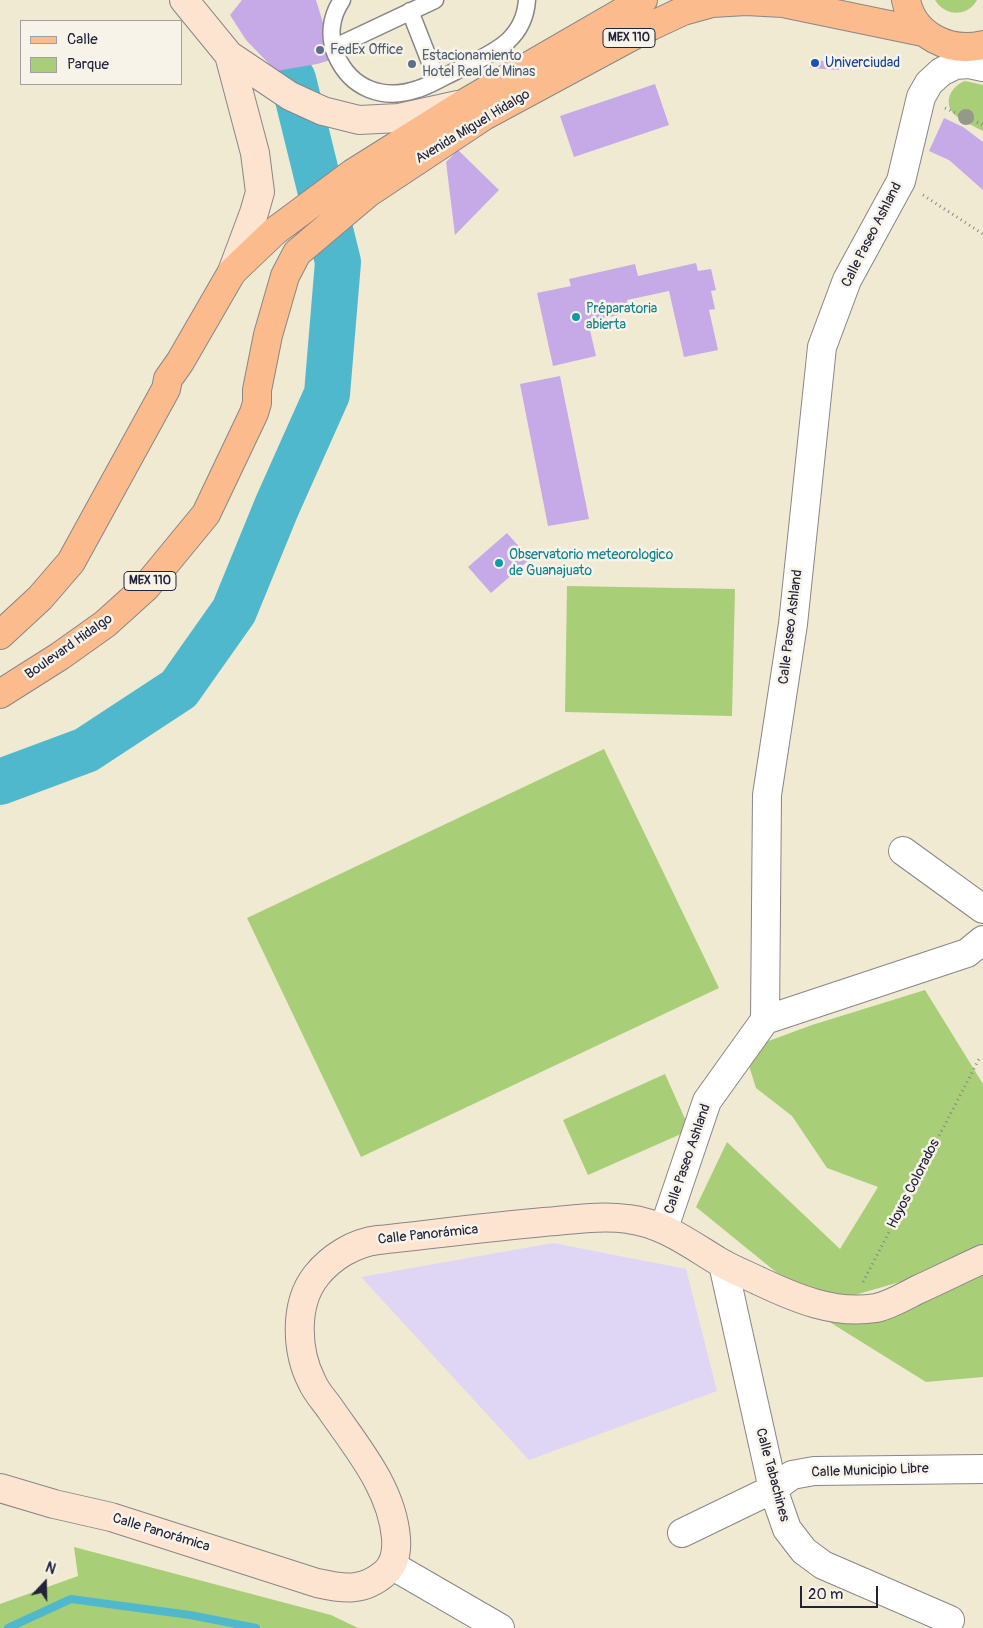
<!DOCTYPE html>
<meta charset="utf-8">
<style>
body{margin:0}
#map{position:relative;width:983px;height:1628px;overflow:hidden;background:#f0ead3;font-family:Pangolin,sans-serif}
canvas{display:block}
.legend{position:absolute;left:20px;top:20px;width:162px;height:65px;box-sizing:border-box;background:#f7f3e8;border:1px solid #a29fa3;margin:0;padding:6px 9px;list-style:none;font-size:15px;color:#22223b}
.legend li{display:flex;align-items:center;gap:10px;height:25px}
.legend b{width:25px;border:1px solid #a29fa3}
.north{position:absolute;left:20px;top:1558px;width:50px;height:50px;-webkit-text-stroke:4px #f7f3e8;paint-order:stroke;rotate:21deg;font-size:14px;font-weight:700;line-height:20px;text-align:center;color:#22223b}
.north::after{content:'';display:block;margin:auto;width:18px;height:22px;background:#22223b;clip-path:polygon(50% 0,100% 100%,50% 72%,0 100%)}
.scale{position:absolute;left:800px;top:1586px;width:78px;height:22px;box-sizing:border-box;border:2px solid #22223b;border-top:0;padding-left:6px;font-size:15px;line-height:18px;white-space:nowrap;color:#22223b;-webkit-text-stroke:4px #f7f3e8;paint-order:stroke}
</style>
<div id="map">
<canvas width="983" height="1628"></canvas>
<ul class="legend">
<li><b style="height:6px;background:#fbbb8d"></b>Calle</li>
<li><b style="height:14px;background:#a9ce78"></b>Parque</li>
</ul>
<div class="north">N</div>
<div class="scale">20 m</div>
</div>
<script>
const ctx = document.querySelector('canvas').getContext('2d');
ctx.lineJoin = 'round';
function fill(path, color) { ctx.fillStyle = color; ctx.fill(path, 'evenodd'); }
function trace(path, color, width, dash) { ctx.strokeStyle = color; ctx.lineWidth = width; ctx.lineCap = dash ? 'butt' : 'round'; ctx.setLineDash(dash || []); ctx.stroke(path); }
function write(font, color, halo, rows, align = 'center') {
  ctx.font = font + ' Pangolin,sans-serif'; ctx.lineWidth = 5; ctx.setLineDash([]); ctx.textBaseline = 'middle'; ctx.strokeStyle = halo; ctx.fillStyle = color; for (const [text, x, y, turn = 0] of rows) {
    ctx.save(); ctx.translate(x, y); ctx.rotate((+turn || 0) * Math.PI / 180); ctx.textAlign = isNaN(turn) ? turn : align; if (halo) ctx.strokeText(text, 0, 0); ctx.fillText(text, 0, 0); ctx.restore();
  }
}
fill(new Path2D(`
 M553,1243L686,1269L717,1391L529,1460L361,1277Z`), '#dfd5f5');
fill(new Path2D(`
 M935,0H977C968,17 945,17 935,0Z
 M965,81L983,85V131C974,126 963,122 955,115C942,103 951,86 965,81Z
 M567,586L735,589L732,716L565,712Z
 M604,749L719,988L361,1157L247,918Z
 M925,990L983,1084V1377L926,1382L778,1290L803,1294L696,1207L727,1142L840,1249L878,1187L827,1168L792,1116L756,1088L744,1050L812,1025ZM921,1276L878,1307L837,1300Z
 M665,1074L690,1130L588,1175L563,1120Z
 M74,1547L331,1615L358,1628H0V1604L78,1576Z`), '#a9ce78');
trace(new Path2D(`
 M8,1628L71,1599L190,1615L256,1628`), '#4fb8cd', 8);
trace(new Path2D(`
 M0,782L86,750L179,689L234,611L277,506L327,394L338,262L293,79`), '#4fb8cd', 46);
fill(new Path2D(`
 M242,0H316L334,59L317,64L276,71L246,40L230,15Z
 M811,60L839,62V70L810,68Z
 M655,84L669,125L574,157L560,116Z
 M944,118L963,127L983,142V190L949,160L929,151Z
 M458,150L499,190L455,235L446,162Z
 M696,263L698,271L711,269L716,290L711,291L715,309L709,310L718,350L684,357L669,291L627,300L630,312L588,322L596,356L553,366L537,293L571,286L569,279L635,264L638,276Z
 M560,376L589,519L548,526L520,384Z
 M507,533L530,559L491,593L468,567Z`), '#c6a9e7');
const lane = new Path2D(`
 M342,0C331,16 328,36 336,55C351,89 383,101 418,89C431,85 443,77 456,71C489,54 524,43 527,0
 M410,11L437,80
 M333,48L435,0`);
const street = new Path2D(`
 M903,851L983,909
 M765,1020L967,953L983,940
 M664,1228L707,1101L765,1020L767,795L793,624L822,347L847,280L901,181L921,97L929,83L941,72L955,65L969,64L983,67
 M723,1264L773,1489L787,1529L804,1551L823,1565L950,1620
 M682,1533L773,1489L792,1475L814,1471L983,1469
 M393,1566L500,1628`);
const secondary = new Path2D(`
 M184,0L229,55L290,96L323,111L359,120L399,118L458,105
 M229,55L255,153L260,192L254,213L232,272
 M0,1488L54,1504L111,1517L317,1583C344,1589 363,1592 385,1573C395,1564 397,1551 396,1538C392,1489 358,1449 331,1410C325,1401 316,1392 312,1382C296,1351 294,1304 316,1276C331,1257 354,1243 378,1240C433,1234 489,1227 544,1222C572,1220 600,1215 628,1219C662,1223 690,1244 718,1261C731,1269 745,1274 759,1281C795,1298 834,1315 876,1308C890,1305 905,1296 917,1290C939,1280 961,1269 983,1259`);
const primary = new Path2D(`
 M906,0C913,36 950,53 983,45
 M0,635L40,598L71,562L166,389L168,379L180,362L232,272L275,231L353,173L463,104L643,0
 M0,694L60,656L105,624L146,587L206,514L254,413L257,403V390L268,335L285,276L297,253L368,193L484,116L651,26L683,11L712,3L746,1L783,3L923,32`);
trace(lane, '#898687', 19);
trace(street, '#898687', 30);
trace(secondary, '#898687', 30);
trace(primary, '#898687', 30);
trace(new Path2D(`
 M945,108L983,125
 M923,195L983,234
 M863,1282L979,1059`), '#898687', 3, [1, 4]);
trace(lane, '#fff', 16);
trace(street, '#fff', 28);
trace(secondary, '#fde4d1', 28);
trace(primary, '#fbbb8d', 28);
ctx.fillStyle = '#959989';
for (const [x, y] of [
 [966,117]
]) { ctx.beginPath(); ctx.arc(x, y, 8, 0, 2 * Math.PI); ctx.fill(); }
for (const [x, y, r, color] of [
 [320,50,5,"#5c6f8a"],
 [815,63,5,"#1a4fb4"],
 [412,64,5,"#5c6f8a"],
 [576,317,5,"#0f9aa8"],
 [499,563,5,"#0f9aa8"]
]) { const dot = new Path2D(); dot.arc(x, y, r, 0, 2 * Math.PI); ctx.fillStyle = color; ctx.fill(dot); trace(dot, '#f7f3e8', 2); }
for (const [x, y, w] of [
 [629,38,52],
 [150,581,52]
]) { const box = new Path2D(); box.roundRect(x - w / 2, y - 9.5, w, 19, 4); ctx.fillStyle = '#f7f3e8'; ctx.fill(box); trace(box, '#22223b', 1); }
write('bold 12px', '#22223b', null, [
 ["MEX 110",629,38],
 ["MEX 110",150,581]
]);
write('14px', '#4e5e75', '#f7f3e8', [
 ["FedEx Office",330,50],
 ["Estacionamiento",422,56],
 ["Hotel Real de Minas",422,72]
], 'left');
write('14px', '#164399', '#f7f3e8', [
 ["Univerciudad",825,63]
], 'left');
write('14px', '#22223b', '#f7f3e8', [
 ["Avenida Miguel Hidalgo",473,127,-31],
 ["Calle Paseo Ashland",872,235,-63],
 ["Calle Paseo Ashland",791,627,-83],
 ["Boulevard Hidalgo",69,647,-35],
 ["Calle Paseo Ashland",688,1159,-71],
 ["Hoyos Colorados",914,1184,-63],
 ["Calle Panorámica",428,1235,-6],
 ["Calle Municipio Libre",870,1471,-2],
 ["Calle Tabachines",772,1475,75],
 ["Calle Panorámica",161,1533,17]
]);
write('14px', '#0d838f', '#f7f3e8', [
 ["Préparatoria",586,309],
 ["abierta",586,325],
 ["Observatorio meteorologico",509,555],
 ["de Guanajuato",509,571]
], 'left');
</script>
